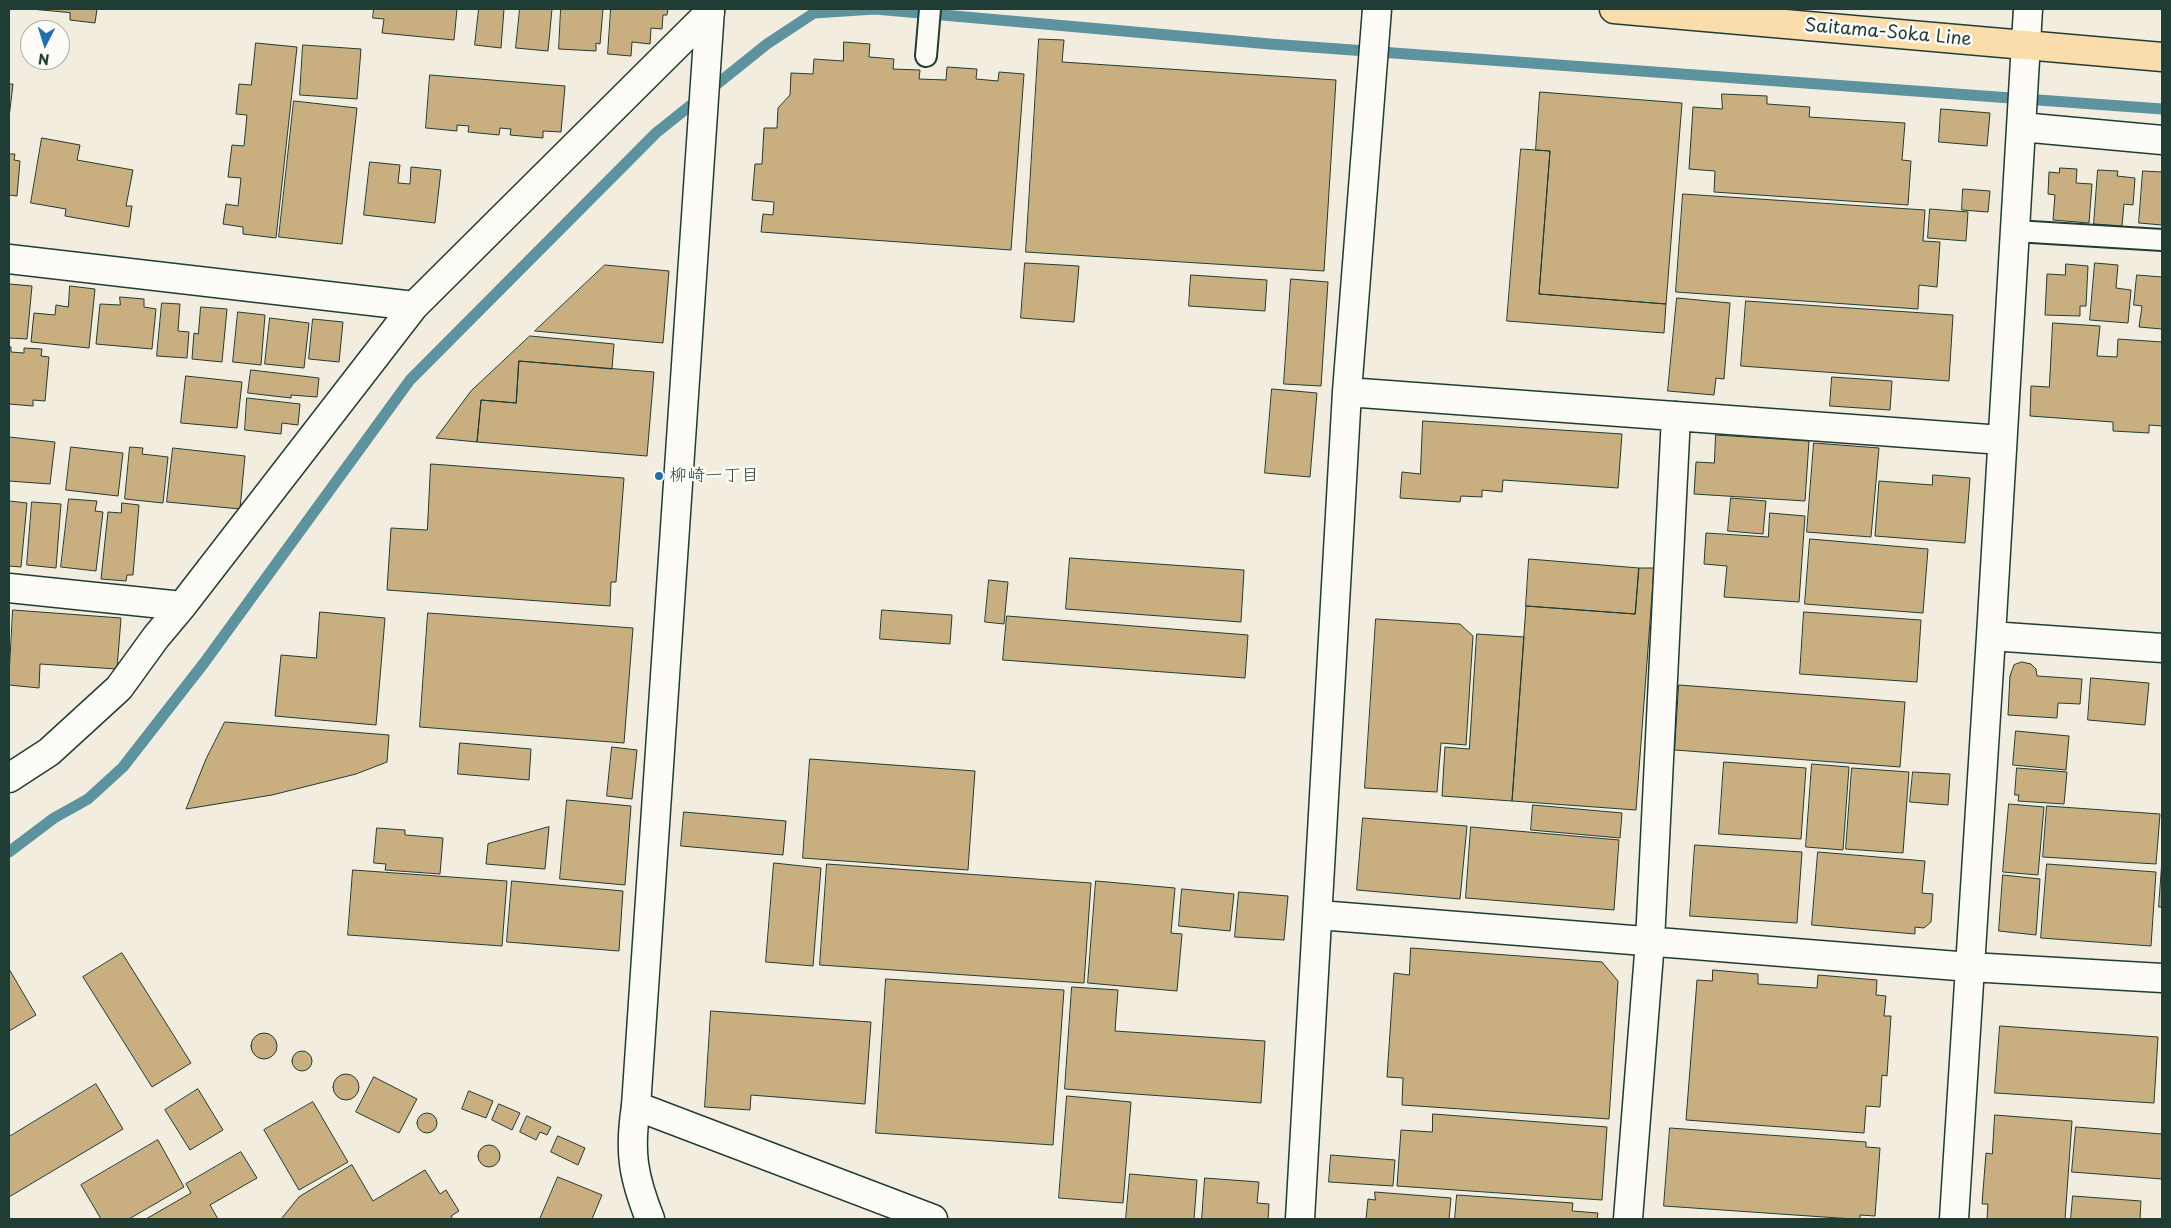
<!DOCTYPE html>
<meta charset="utf-8">
<style>
body{margin:0}
#map{position:relative;width:2171px;height:1228px;overflow:hidden;background:#f3eddf;font-family:"Playpen Sans",sans-serif}
canvas{display:block}
.frame{position:absolute;inset:0;border:10px solid #1f3d34;pointer-events:none}
.north{position:absolute;left:20px;top:20px;width:50px;height:50px;box-sizing:border-box;background:#fdfcf7;border:1px solid #a4b0a9;border-radius:50%;rotate:185deg;font-size:14px;font-weight:700;line-height:20px;text-align:center;color:#1f3d34}
.north::after{content:'';display:block;margin:auto;width:18px;height:22px;background:#1f6fb2;clip-path:polygon(50% 0,100% 100%,50% 72%,0 100%)}
</style>
<div id="map">
<canvas width="2171" height="1228"></canvas>
<div class="frame"></div>
<div class="north">N</div>
</div>
<script>
const ctx = document.querySelector('canvas').getContext('2d');
ctx.lineJoin = 'round';
function trace(path, color, width, dash) { ctx.strokeStyle = color; ctx.lineWidth = width; ctx.lineCap = dash ? 'butt' : 'round'; ctx.setLineDash(dash || []); ctx.stroke(path); }
function fill(path, color) { ctx.fillStyle = color; ctx.fill(path, 'evenodd'); }
function write(font, color, halo, rows, align = 'center') {
  ctx.font = font + ' "Playpen Sans","Klee One",sans-serif'; ctx.lineWidth = 5; ctx.setLineDash([]); ctx.textBaseline = 'middle'; ctx.strokeStyle = halo; ctx.fillStyle = color; for (const [text, x, y, turn = 0] of rows) {
    ctx.save(); ctx.translate(x, y); ctx.rotate((+turn || 0) * Math.PI / 180); ctx.textAlign = isNaN(turn) ? turn : align; if (halo) ctx.strokeText(text, 0, 0); ctx.fillText(text, 0, 0); ctx.restore();
  }
}
trace(new Path2D(`
 M875,9L1270,44L2162,109
 M9,852L54,818L88,799L123,767L204,663L410,380L656,133L767,44L814,13L875,9`), '#5c939e', 11);
const building = new Path2D(`
 M31,9H97L95,23L70,20V13Z
 M374,9H457L454,40L382,33L384,19L373,18Z
 M479,9H504L501,48L475,45Z
 M520,9H552L548,51L516,48Z
 M561,9H603L600,44L596,43V51L559,49Z
 M611,9H668L667,15H663L662,29L651,28L650,44L632,42L631,56L608,54Z
 M1039,39L1064,40L1062,62L1336,80L1324,271L1026,252Z
 M844,42L870,44L869,57L894,59L893,69L920,70L919,79L946,80L947,67L977,69L976,79L998,81L999,72L1024,74L1011,250L761,232L763,214L773,215L774,202L752,200L755,164H762L764,128H777L778,108L790,95L791,73L813,74L814,59L843,61Z
 M256,43L297,47L276,238L243,234V227L223,224L226,204L238,206L241,178L228,177L232,145L244,146L247,115L236,114L239,84L251,85Z
 M303,45L361,49L357,99L300,95Z
 M430,75L565,86L561,132L543,131V138L510,135L511,129L500,128L499,135L468,132L469,126L457,125V131L426,128Z
 M9,84H13L9,118Z
 M1540,92L1682,103L1666,304L1539,294L1550,151L1536,150Z
 M1722,94L1767,96V104L1810,107L1809,117L1905,123L1902,160L1911,161L1908,205L1714,192L1715,171L1689,169L1693,107L1722,109Z
 M294,101L357,108L342,244L279,237Z
 M1941,109L1990,113L1987,146L1939,142Z
 M42,138L80,145L77,160L133,170L126,206H132L129,227L65,216L66,209L31,203Z
 M1521,149L1550,151L1539,294L1666,304L1664,333L1507,321Z
 M9,154H15L14,160L20,161L17,196L9,195Z
 M370,162L400,165L398,183L410,184L411,167L441,170L435,223L364,215Z
 M2060,168L2077,169L2076,183L2092,184L2089,223L2053,220L2055,195L2048,194L2049,172L2059,173Z
 M2098,170L2118,171L2117,176L2135,178L2133,205L2124,204L2122,226L2094,224Z
 M2143,171L2162,172V225L2139,223Z
 M1963,189L1990,191L1988,212L1962,210Z
 M1683,194L1925,210L1923,241L1940,242L1937,287L1919,285L1918,309L1676,292Z
 M1930,209L1968,212L1966,241L1928,238Z
 M1025,263L1079,266L1074,322L1021,318Z
 M2095,263L2118,265L2116,288L2131,290L2128,323L2090,320Z
 M2066,264L2088,266L2086,306H2080V316L2045,315L2047,274L2065,275Z
 M605,265L669,271L663,343L535,331Z
 M1191,275L1267,280L1265,311L1189,306Z
 M2137,275L2162,277V329L2139,327L2142,306L2134,305Z
 M1291,279L1328,282L1321,386L1284,384Z
 M9,284L32,286L27,339L9,338Z
 M70,286L95,289L89,348L31,342L34,313L55,315L56,305L68,307Z
 M120,297L144,299V307L156,309L152,349L96,344L100,304L120,305Z
 M1677,298L1730,303L1724,379L1716,378L1714,395L1668,391Z
 M1746,301L1953,315L1949,381L1741,366Z
 M162,303L180,304L178,331L189,332L187,358L157,356Z
 M201,307L227,309L222,362L192,359L194,333L198,334Z
 M238,312L265,315L261,365L233,362Z
 M270,318L309,323L304,368L265,364Z
 M313,319L343,322L339,362L309,359Z
 M2053,323L2100,326L2097,356L2117,357L2118,339L2162,342V426L2149,425V433L2113,431V422L2030,416L2031,386L2049,387Z
 M530,336L614,344L612,369L519,361L516,403L481,400L477,442L436,438L471,391Z
 M9,346L11,347V352L24,353V348L42,349L41,356L49,357L45,401L33,400V406L9,404Z
 M519,361L654,372L647,456L477,442L481,400L516,403Z
 M251,370L319,378L317,397L291,395V398L248,393Z
 M186,376L242,382L237,428L181,423Z
 M1832,377L1892,381L1890,410L1830,406Z
 M1272,389L1317,393L1310,477L1265,473Z
 M247,398L300,404L298,425L282,423L281,434L245,430Z
 M1423,421L1622,434L1618,488L1503,480L1502,492L1482,490V497L1461,496L1460,502L1400,498L1402,472L1420,474Z
 M1716,435L1809,441L1805,501L1694,494L1696,462L1714,463Z
 M9,437L55,442L50,484L9,481Z
 M1814,443L1879,448L1871,537L1807,532Z
 M71,447L123,453L118,496L66,490Z
 M130,447L143,448L142,454L168,457L163,503L125,499Z
 M173,448L245,456L240,509L167,502Z
 M431,464L624,478L616,582H611L610,606L387,590L391,528L427,530Z
 M1933,475L1970,478L1965,543L1875,536L1879,481L1932,485Z
 M1731,498L1766,501L1763,534L1728,531Z
 M69,499L97,501L95,511L103,512L96,571L61,567Z
 M9,501L27,503L21,567L9,566Z
 M32,502L61,504L56,568L27,565Z
 M122,503L139,505L133,575H127L126,581L101,579L108,512L121,513Z
 M1770,513L1805,516L1799,602L1724,597L1727,566L1704,564L1706,533L1768,537Z
 M1810,539L1928,549L1923,613L1805,604Z
 M1070,558L1244,570L1241,622L1066,609Z
 M1529,559L1639,568L1635,614L1526,606Z
 M1639,568H1654L1636,810L1512,801L1526,606L1635,614Z
 M989,580L1008,582L1004,624L985,622Z
 M13,610L121,618L117,669L40,664L39,688L9,685Z
 M882,610L952,615L950,644L880,639Z
 M320,612L385,618L376,725L275,716L281,655L316,658Z
 M1804,612L1921,620L1917,682L1800,674Z
 M428,613L633,628L624,743L420,727Z
 M1007,616L1248,635L1245,678L1003,660Z
 M1376,619L1460,624L1473,636L1466,745L1441,743L1437,792L1365,788Z
 M1477,634L1524,637L1512,801L1442,796L1445,747L1469,749Z
 M2022,662L2031,664L2036,669L2037,676L2082,679L2080,704L2058,703L2057,718L2008,715L2010,676L2014,665Z
 M2091,678L2149,683L2145,725L2088,720Z
 M1679,685L1905,702L1900,767L1675,750Z
 M225,722L389,735L387,762L356,774L272,795L186,809L206,759Z
 M2016,731L2069,736L2066,770L2013,765Z
 M460,743L531,749L529,780L458,774Z
 M612,747L637,750L632,799L607,796Z
 M810,759L975,771L968,870L803,858Z
 M1724,762L1806,768L1801,839L1719,834Z
 M1812,764L1849,767L1843,850L1806,847Z
 M1852,768L1909,772L1903,853L1846,849Z
 M2017,768L2067,772L2064,804L2018,801L2019,795H2015Z
 M1913,772L1950,774L1948,805L1910,802Z
 M567,800L631,806L625,885L560,879Z
 M2009,804L2044,807L2038,875L2003,872Z
 M1533,805L1622,813L1620,838L1531,830Z
 M2047,806L2160,814L2156,864L2043,857Z
 M684,812L786,821L783,855L681,846Z
 M1363,818L1467,826L1460,899L1357,890Z
 M549,827L545,869L486,864L488,844Z
 M1471,827L1619,840L1614,910L1466,898Z
 M377,828L405,830V835L443,838L440,874L385,870L386,864L374,863Z
 M1695,845L1802,852L1797,923L1690,916Z
 M1818,852L1925,861L1922,893L1933,894L1931,922L1924,928L1915,927V934L1812,925Z
 M2162,860V907H2159Z
 M774,863L821,868L813,966L766,962Z
 M827,864L1091,883L1084,983L820,965Z
 M2047,864L2156,872L2151,946L2041,938Z
 M353,870L507,881L502,946L348,935Z
 M2003,875L2040,879L2036,935L1999,931Z
 M512,881L623,891L619,951L507,942Z
 M1096,881L1175,888L1171,933L1182,934L1177,991L1088,983Z
 M1182,889L1234,894L1230,931L1179,926Z
 M1239,892L1288,896L1284,940L1235,937Z
 M1411,948L1602,962L1618,981L1609,1119L1402,1105L1403,1078L1387,1077L1394,973L1409,975Z
 M122,953L191,1063L152,1087L83,977Z
 M9,969L36,1015L9,1031Z
 M1713,970L1758,974V984L1817,988L1818,975L1877,980L1876,995L1886,996L1884,1016H1891L1887,1076L1882,1075L1880,1107L1866,1106L1864,1133L1686,1120L1697,980L1712,981Z
 M886,979L1064,990L1053,1145L876,1133Z
 M1072,987L1118,990L1115,1031L1265,1041L1261,1103L1065,1089Z
 M711,1011L871,1022L865,1104L751,1095L750,1110L705,1107Z
 M2000,1026L2158,1037L2154,1103L1995,1093Z
 M251 1046a13 13 0 1 1 26 0a13 13 0 1 1-26 0Z
 M292 1061a10 10 0 1 1 20 0a10 10 0 1 1-20 0Z
 M333 1087a13 13 0 1 1 26 0a13 13 0 1 1-26 0Z
 M374,1077L417,1099L399,1133L356,1112Z
 M96,1084L123,1129L9,1197V1137Z
 M198,1089L223,1130L190,1150L165,1110Z
 M469,1091L493,1101L486,1118L462,1109Z
 M1067,1096L1131,1102L1123,1203L1059,1198Z
 M313,1102L348,1162L299,1190L264,1130Z
 M499,1104L520,1113L512,1130L492,1120Z
 M417 1123a10 10 0 1 1 20 0a10 10 0 1 1-20 0Z
 M1433,1114L1607,1127L1602,1200L1397,1186L1401,1130L1432,1132Z
 M1995,1115L2072,1121L2065,1219H1987L1988,1204H1982L1986,1153L1992,1154Z
 M527,1116L551,1127L547,1135L540,1132L536,1140L520,1132Z
 M2076,1127L2162,1134V1179L2072,1172Z
 M1670,1128L1866,1142V1147L1880,1148L1875,1216L1860,1215V1219H1853L1664,1206Z
 M558,1136L585,1148L578,1165L551,1152Z
 M158,1140L184,1187L129,1219H101L81,1185Z
 M478 1156a11 11 0 1 1 22 0a11 11 0 1 1-22 0Z
 M241,1152L257,1178L210,1205L218,1219H146L191,1193L186,1184Z
 M1331,1155L1395,1160L1393,1186L1329,1182Z
 M352,1165L373,1201L425,1170L440,1194L446,1190L459,1211L451,1216L453,1219H281L299,1197Z
 M1130,1174L1197,1180L1194,1219H1126Z
 M558,1177L602,1195L592,1219H540Z
 M1205,1178L1259,1182L1257,1203L1269,1204L1268,1219H1202Z
 M1375,1192L1451,1198L1449,1219H1366L1368,1199L1375,1200Z
 M1457,1195L1573,1203L1572,1211L1598,1213L1597,1219H1455Z
 M2073,1196L2141,1201L2140,1219H2071Z`);
fill(building, '#c9af80');
trace(building, '#1f3d34', 1);
const lane = new Path2D(`
 M926,56L930,9
 M2015,231L2162,240`);
const street = new Path2D(`
 M2021,127L2162,140
 M9,259L414,306
 M1347,392L2002,440
 M9,588L182,606
 M1991,636L2162,648
 M9,778L49,752L119,688L156,637L182,606L414,306L710,12
 M1319,915L1970,967L2162,978
 M636,1106L933,1219
 M1300,1219L1347,392L1377,9
 M1628,1219L1650,941L1676,416
 M1954,1219L1991,636L2028,9`);
const secondary = new Path2D(`
 M650,1219C633,1176 629,1152 636,1106L710,9`);
const primary = new Path2D(`
 M1614,9L2162,57`);
trace(lane, '#1f3d34', 24);
trace(street, '#1f3d34', 31);
trace(secondary, '#1f3d34', 31);
trace(primary, '#1f3d34', 31);
trace(lane, '#fdfcf7', 20);
trace(street, '#fdfcf7', 28);
trace(secondary, '#fdfcf7', 28);
trace(primary, '#fbddab', 28);
for (const [x, y, r, color] of [
 [659,476,5,"#1f6fb2"]
]) { const dot = new Path2D(); dot.arc(x, y, r, 0, 2 * Math.PI); ctx.fillStyle = color; ctx.fill(dot); trace(dot, '#fdfcf7', 2); }
write('18px', '#1f3d34', '#fdfcf7', [
 ["Saitama-Soka Line",1888,33,5]
]);
write('18px', '#1f3d34', '#fdfcf7', [
 ["柳崎一丁目",669,476]
], 'left');
</script>
